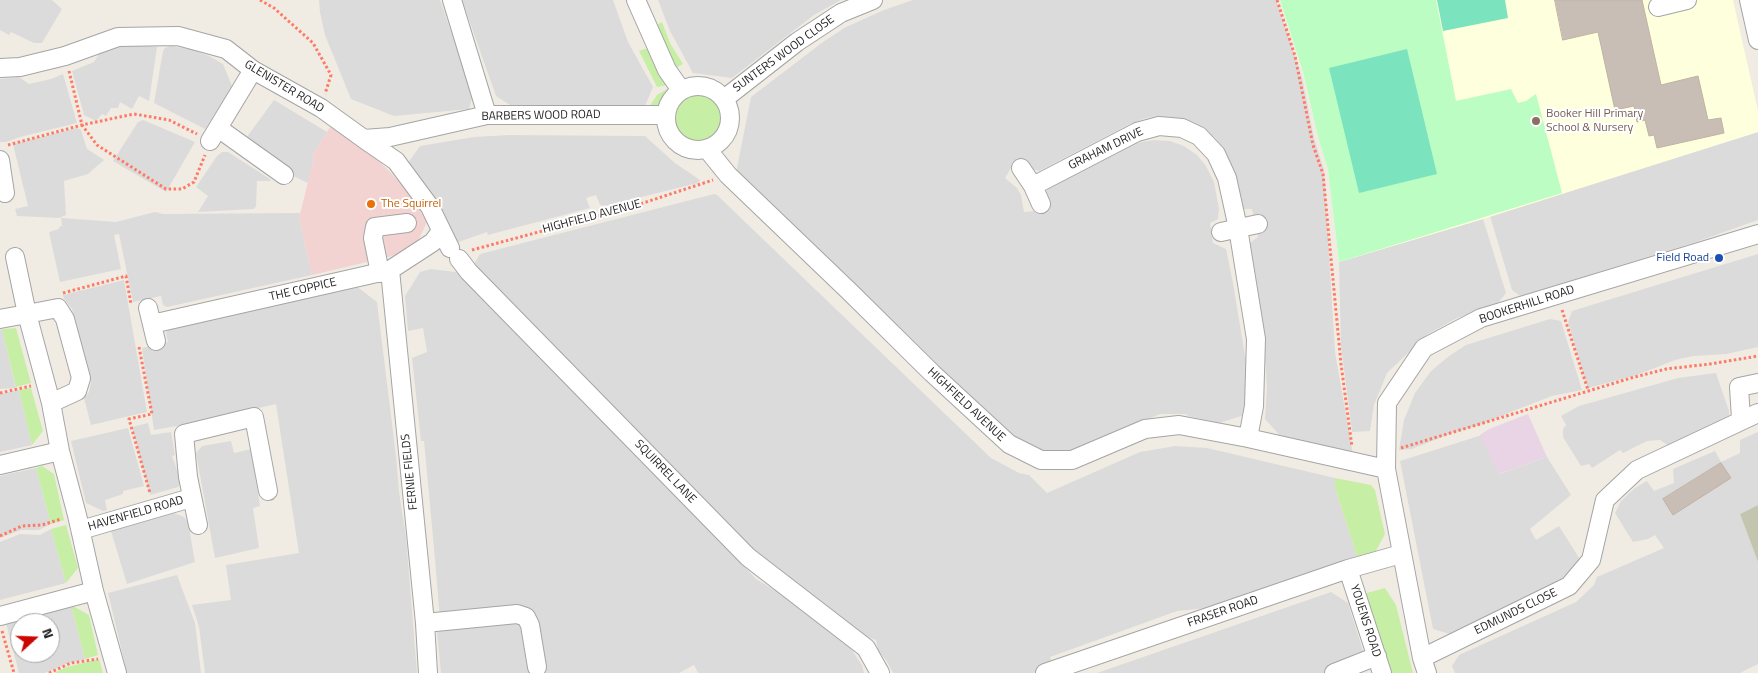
<!DOCTYPE html>
<style>
body{margin:0}
#map{position:relative;width:1758px;height:673px;overflow:hidden;background:#f0ece3;font-family:"Titillium Web",sans-serif}
canvas{display:block}
.north{position:absolute;left:10px;top:613px;width:50px;height:50px;box-sizing:border-box;background:#fff;border:1px solid #a5a5a5;border-radius:50%;rotate:70deg;font-size:14px;font-weight:700;line-height:20px;text-align:center;color:#1e1e1e}
.north::after{content:'';display:block;margin:auto;width:18px;height:22px;background:#cb0600;clip-path:polygon(50% 0,100% 100%,50% 72%,0 100%)}
</style>
<div id="map">
<canvas width="1758" height="673"></canvas>
<div class="north">N</div>
</div>
<script>
const ctx = document.querySelector('canvas').getContext('2d');
ctx.lineJoin = 'round';
function fill(path, color) { ctx.fillStyle = color; ctx.fill(path, 'evenodd'); }
function trace(path, color, width, dash) { ctx.strokeStyle = color; ctx.lineWidth = width; ctx.lineCap = dash ? 'butt' : 'round'; ctx.setLineDash(dash || []); ctx.stroke(path); }
function write(font, color, halo, rows, align = 'center') {
  ctx.font = font + ' "Titillium Web",sans-serif'; ctx.lineWidth = 4; ctx.setLineDash([]); ctx.textBaseline = 'middle'; ctx.strokeStyle = halo; ctx.fillStyle = color; for (const [text, x, y, turn = 0] of rows) {
    ctx.save(); ctx.translate(x, y); ctx.rotate((+turn || 0) * Math.PI / 180); ctx.textAlign = isNaN(turn) ? turn : align; if (halo) ctx.strokeText(text, 0, 0); ctx.fillText(text, 0, 0); ctx.restore();
  }
}
fill(new Path2D(`
 M0,0H52L62,9L42,43H34L11,32L9,35L0,30Z
 M319,0H440L473,95L469,109L394,116L351,99L325,35L320,12Z
 M462,0H613L628,42L653,87L645,106L510,105L496,96Z
 M658,0H841L814,15L732,78L693,73L670,31Z
 M913,0H1276L1302,77L1314,138L1324,170L1335,352L1353,455L1283,439L1265,419L1267,388L1265,357L1246,246L1258,237L1252,209H1240L1231,164L1222,147L1215,138L1200,127L1188,121L1159,116L1146,118L1128,125L1039,171L1032,169L1017,158L1005,178L1017,188L1021,195L1024,212L1045,210V194L1048,189L1136,143L1154,140L1170,141L1184,146L1197,155L1206,166L1214,182L1219,209L1218,219L1210,223L1213,243L1226,249L1233,283L1248,374L1245,415L1219,423L1188,416L1186,414H1160L1080,449L1059,453L1039,451L1023,444L1005,430L736,173L751,97L823,42L846,27L884,10Z
 M138,44L157,47L149,101L139,96L132,109L120,102L118,108H111L106,116L102,114L96,121L84,115L72,71L94,62L99,54L114,48Z
 M170,46L190,49L209,56L223,64L232,86L205,129L154,103L163,51L165,48Z
 M63,74L77,123L20,137L6,142H0V79L19,77L29,84L51,79Z
 M274,100L327,132L312,156L314,157L308,183L291,175L244,141Z
 M143,120L195,142L166,192L113,161L138,122Z
 M77,128L81,130L87,149L104,160L88,174L64,181L66,215L59,218L17,216L15,209L28,206L13,144Z
 M1758,132V220L1693,243L1520,296L1512,290L1490,216Z
 M509,135L645,136L675,163L700,180L698,183L605,206L600,205L596,195L586,198L590,208L488,235L487,232L453,244L405,167L420,146L474,137Z
 M222,152H228L270,179L271,181H257L256,206L254,209L198,212L208,196L196,187L217,156Z
 M714,194L717,195L991,458L1019,473L1029,475L1047,493L1140,452L1175,446L1207,448L1335,478V488L1358,559L1227,606L1177,611L1050,657L1053,666L1033,673H893L886,660L878,650L876,640L849,630L754,560L473,266L480,254Z
 M155,212L163,214L300,213L299,218L312,275L167,307L163,305L161,296L133,302L119,234L114,235L121,269L60,282L49,232L59,229V227L62,226L61,218L116,222Z
 M1483,219L1506,293L1499,302L1457,318L1428,334L1387,373L1374,405L1370,431L1352,432L1341,346L1339,262Z
 M1758,254V347L1726,354L1693,356L1675,360L1637,375L1588,388L1568,322L1572,311Z
 M431,269L463,273L639,460L685,504L756,579L786,597L849,646L862,665L864,673H698L694,665L679,673H441L437,632L441,631L434,548L424,441H421L412,358L427,352L423,328L408,331L405,296L420,272Z
 M124,280L147,412L91,425L84,398L89,392L91,382L72,309L64,299L63,295Z
 M356,286L377,302L396,456L399,492L406,537L417,673H205L199,627L192,605L231,600L226,565L299,553L276,404L199,422L154,430L142,348L168,342L166,333L169,328Z
 M1550,319L1561,321L1582,390L1552,396L1508,413L1480,425L1452,433L1412,449L1399,450L1404,420L1415,393L1431,371L1449,356L1466,345Z
 M2,329L16,388L0,389V330Z
 M1716,373L1729,411V419L1669,446L1660,440L1647,441L1623,453L1620,450L1592,468L1589,464L1581,466L1563,437V429L1566,425L1561,416L1579,406L1678,378Z
 M19,390L32,445L0,452V394Z
 M148,423L151,435L171,432L175,455L172,456L180,478V484L178,487L150,495L132,427Z
 M128,428L144,486L123,491V494L105,500L107,510L103,511L86,503L71,441Z
 M1758,432V505L1740,514L1758,562V664L1740,673H1455L1452,666L1459,655L1576,602L1594,585L1597,577L1664,548L1655,535L1648,539L1633,542L1615,513L1621,501L1635,488L1647,481L1654,491L1674,483L1673,469L1715,451L1721,462L1740,453V440Z
 M1482,435L1499,474L1547,457L1571,495L1530,529L1536,540L1559,526L1581,561L1574,573L1548,590L1450,634L1433,629L1400,461Z
 M231,441L234,453L251,449L260,506L253,508L259,548L215,558L196,453L202,446Z
 M36,468L51,524L39,530H21L0,538V476Z
 M174,513L184,517L188,522L195,562L127,584L111,531Z
 M51,529L66,583L0,600V542L20,534L40,535Z
 M177,575L195,623L201,673H127L108,593Z
 M1331,592L1348,603L1367,664L1343,673H1097Z
 M71,605L85,659L66,664L45,673H19L6,623ZM20,623H50V653H20Z`), '#dcdbdb');
fill(new Path2D(`
 M330,127L365,148L391,173L408,192L427,222L415,247L392,256L312,275L299,218L314,158L312,156Z`), '#f2d3d1');
fill(new Path2D(`
 M1528,414L1547,457L1498,474L1480,435L1489,429Z`), '#e9d4e5');
fill(new Path2D(`
 M1280,0H1733L1758,111V132L1483,219L1339,262L1328,170L1318,137L1303,72Z`), '#feffdc');
fill(new Path2D(`
 M1758,505V562L1740,514Z`), '#c4c5ae');
fill(new Path2D(`
 M662,22L670,43L683,64L674,69L652,28Z
 M648,48L667,85L657,87L639,51Z
 M667,89C665,99 660,105 652,111L649,107L657,95Z
 M674 120a25 25 0 1 1 50 0a25 25 0 1 1-50 0Z
 M16,328L31,383L16,387L2,329Z
 M31,388L43,431L32,445L19,390Z
 M42,466L54,474L64,520L51,524L36,468Z
 M1335,478L1371,485L1375,490L1385,534L1373,556L1358,559L1335,488Z
 M66,525L78,568L66,583L51,529Z
 M1385,588L1396,605L1413,673H1390L1363,594Z
 M71,605L89,615L98,655L85,659Z
 M99,659L103,673H54L67,667Z`), '#c7eea5');
fill(new Path2D(`
 M1280,0H1436L1456,101L1511,89L1518,103L1526,101L1536,94L1562,193L1339,262L1328,170L1318,137L1303,72Z`), '#bcfdc3');
fill(new Path2D(`
 M1437,0H1505L1508,18L1443,31Z
 M1407,49L1437,174L1359,193L1329,68Z`), '#7be4bf');
const building = new Path2D(`
 M1555,0H1642L1661,85L1698,76L1708,120L1721,118L1724,133L1657,148L1654,135L1649,136L1645,120L1637,122L1634,106L1615,110L1598,32L1563,40Z
 M1721,463L1731,478L1673,515L1663,499Z`);
fill(building, '#c8beb6');
trace(building, '#c2b2a4', 1);
const minor = new Path2D(`
 M452,0L487,115
 M636,0L667,70L681,90
 M1749,0L1758,40
 M1658,7L1687,0
 M0,68L20,67L65,56L118,37L178,36L226,49L253,70L321,108L364,139L390,137L487,115H665
 M666 118a32 32 0 1 1 64 0a32 32 0 1 1-64 0Z
 M724,99L797,42L841,13L873,0
 M218,128L284,175
 M364,139L396,161L430,207L450,248
 M210,141L253,70
 M707,149L728,175L850,292L932,373L1009,444L1041,460H1072L1145,429L1179,425L1248,438L1386,469
 M0,160L5,193
 M1021,168L1033,186L1041,204
 M1033,186L1137,132L1159,126L1182,128L1199,136L1216,154L1227,178L1238,228L1256,339L1254,406L1248,438
 M1221,232L1258,224
 M459,259L469,272L748,557L866,648L880,673
 M390,270L425,623L428,673
 M380,273L373,238L375,227L407,223
 M148,308L156,341
 M0,319L27,314L15,257
 M152,324L390,270L433,242L441,231
 M51,403L77,391L81,378L65,319L58,308L27,314L51,403L60,451L77,515L94,591L117,673
 M1741,419L1739,387L1758,383
 M0,465L60,451
 M198,525L188,477L184,434L254,417L268,491
 M81,530L191,498
 M1348,569L1382,673
 M0,616L94,591
 M425,623L517,614L526,617L530,625L537,667
 M1422,658L1569,586L1591,560L1605,500L1637,470L1758,413
 M1045,673L1348,569L1401,554
 M1334,673L1377,656
 M1427,673L1422,658L1386,469L1387,403L1424,348L1481,318L1758,234`);
trace(minor, '#a5a5a5', 20);
trace(new Path2D(`
 M260,0L274,8L313,43L331,75L325,94
 M1277,0L1295,56L1313,145L1323,174L1341,364L1352,447
 M69,71L82,125L97,145L166,189H182L194,182L205,155
 M8,145L82,125L134,114L169,120L197,134
 M472,250L631,207L713,180
 M63,293L126,276L131,304
 M1562,310L1588,390
 M139,347L152,414L129,419L150,493
 M0,393L31,386
 M1401,448L1631,378L1666,369L1710,364L1758,356
 M0,536L22,526L42,525L61,519
 M2,631L14,673
 M49,673L71,663L98,659`), '#ff7964', 3, [2.5, 2.5]);
trace(minor, '#fff', 18);
for (const [x, y, r, color] of [
 [1536,121,5,"#8d6e63"],
 [371,204,5,"#e8710a"],
 [1719,258,5,"#1a4fb4"]
]) { const dot = new Path2D(); dot.arc(x, y, r, 0, 2 * Math.PI); ctx.fillStyle = color; ctx.fill(dot); trace(dot, '#fff', 2); }
write('12px', '#1e1e1e', '#fff', [
 ["SUNTERS WOOD CLOSE",784,54,-36],
 ["GLENISTER ROAD",284,87,31],
 ["BARBERS WOOD ROAD",541,116,-1],
 ["GRAHAM DRIVE",1106,149,-26],
 ["HIGHFIELD AVENUE",592,217,-15],
 ["THE COPPICE",303,290,-13],
 ["BOOKERHILL ROAD",1527,305,-18],
 ["HIGHFIELD AVENUE",966,405,43],
 ["FERNIE FIELDS",410,472,-96],
 ["SQUIRREL LANE",665,472,46],
 ["HAVENFIELD ROAD",136,514,-16],
 ["FRASER ROAD",1223,612,-19],
 ["EDMUNDS CLOSE",1516,612,-26],
 ["YOUENS ROAD",1365,621,72]
]);
write('12px', '#785e54', '#fff', [
 ["Booker Hill Primary",1546,114],
 ["School & Nursery",1546,128]
], 'left');
write('12px', '#c56008', '#fff', [
 ["The Squirrel",381,204]
], 'left');
write('12px', '#164399', '#fff', [
 ["Field Road",1709,258]
], 'right');
</script>
